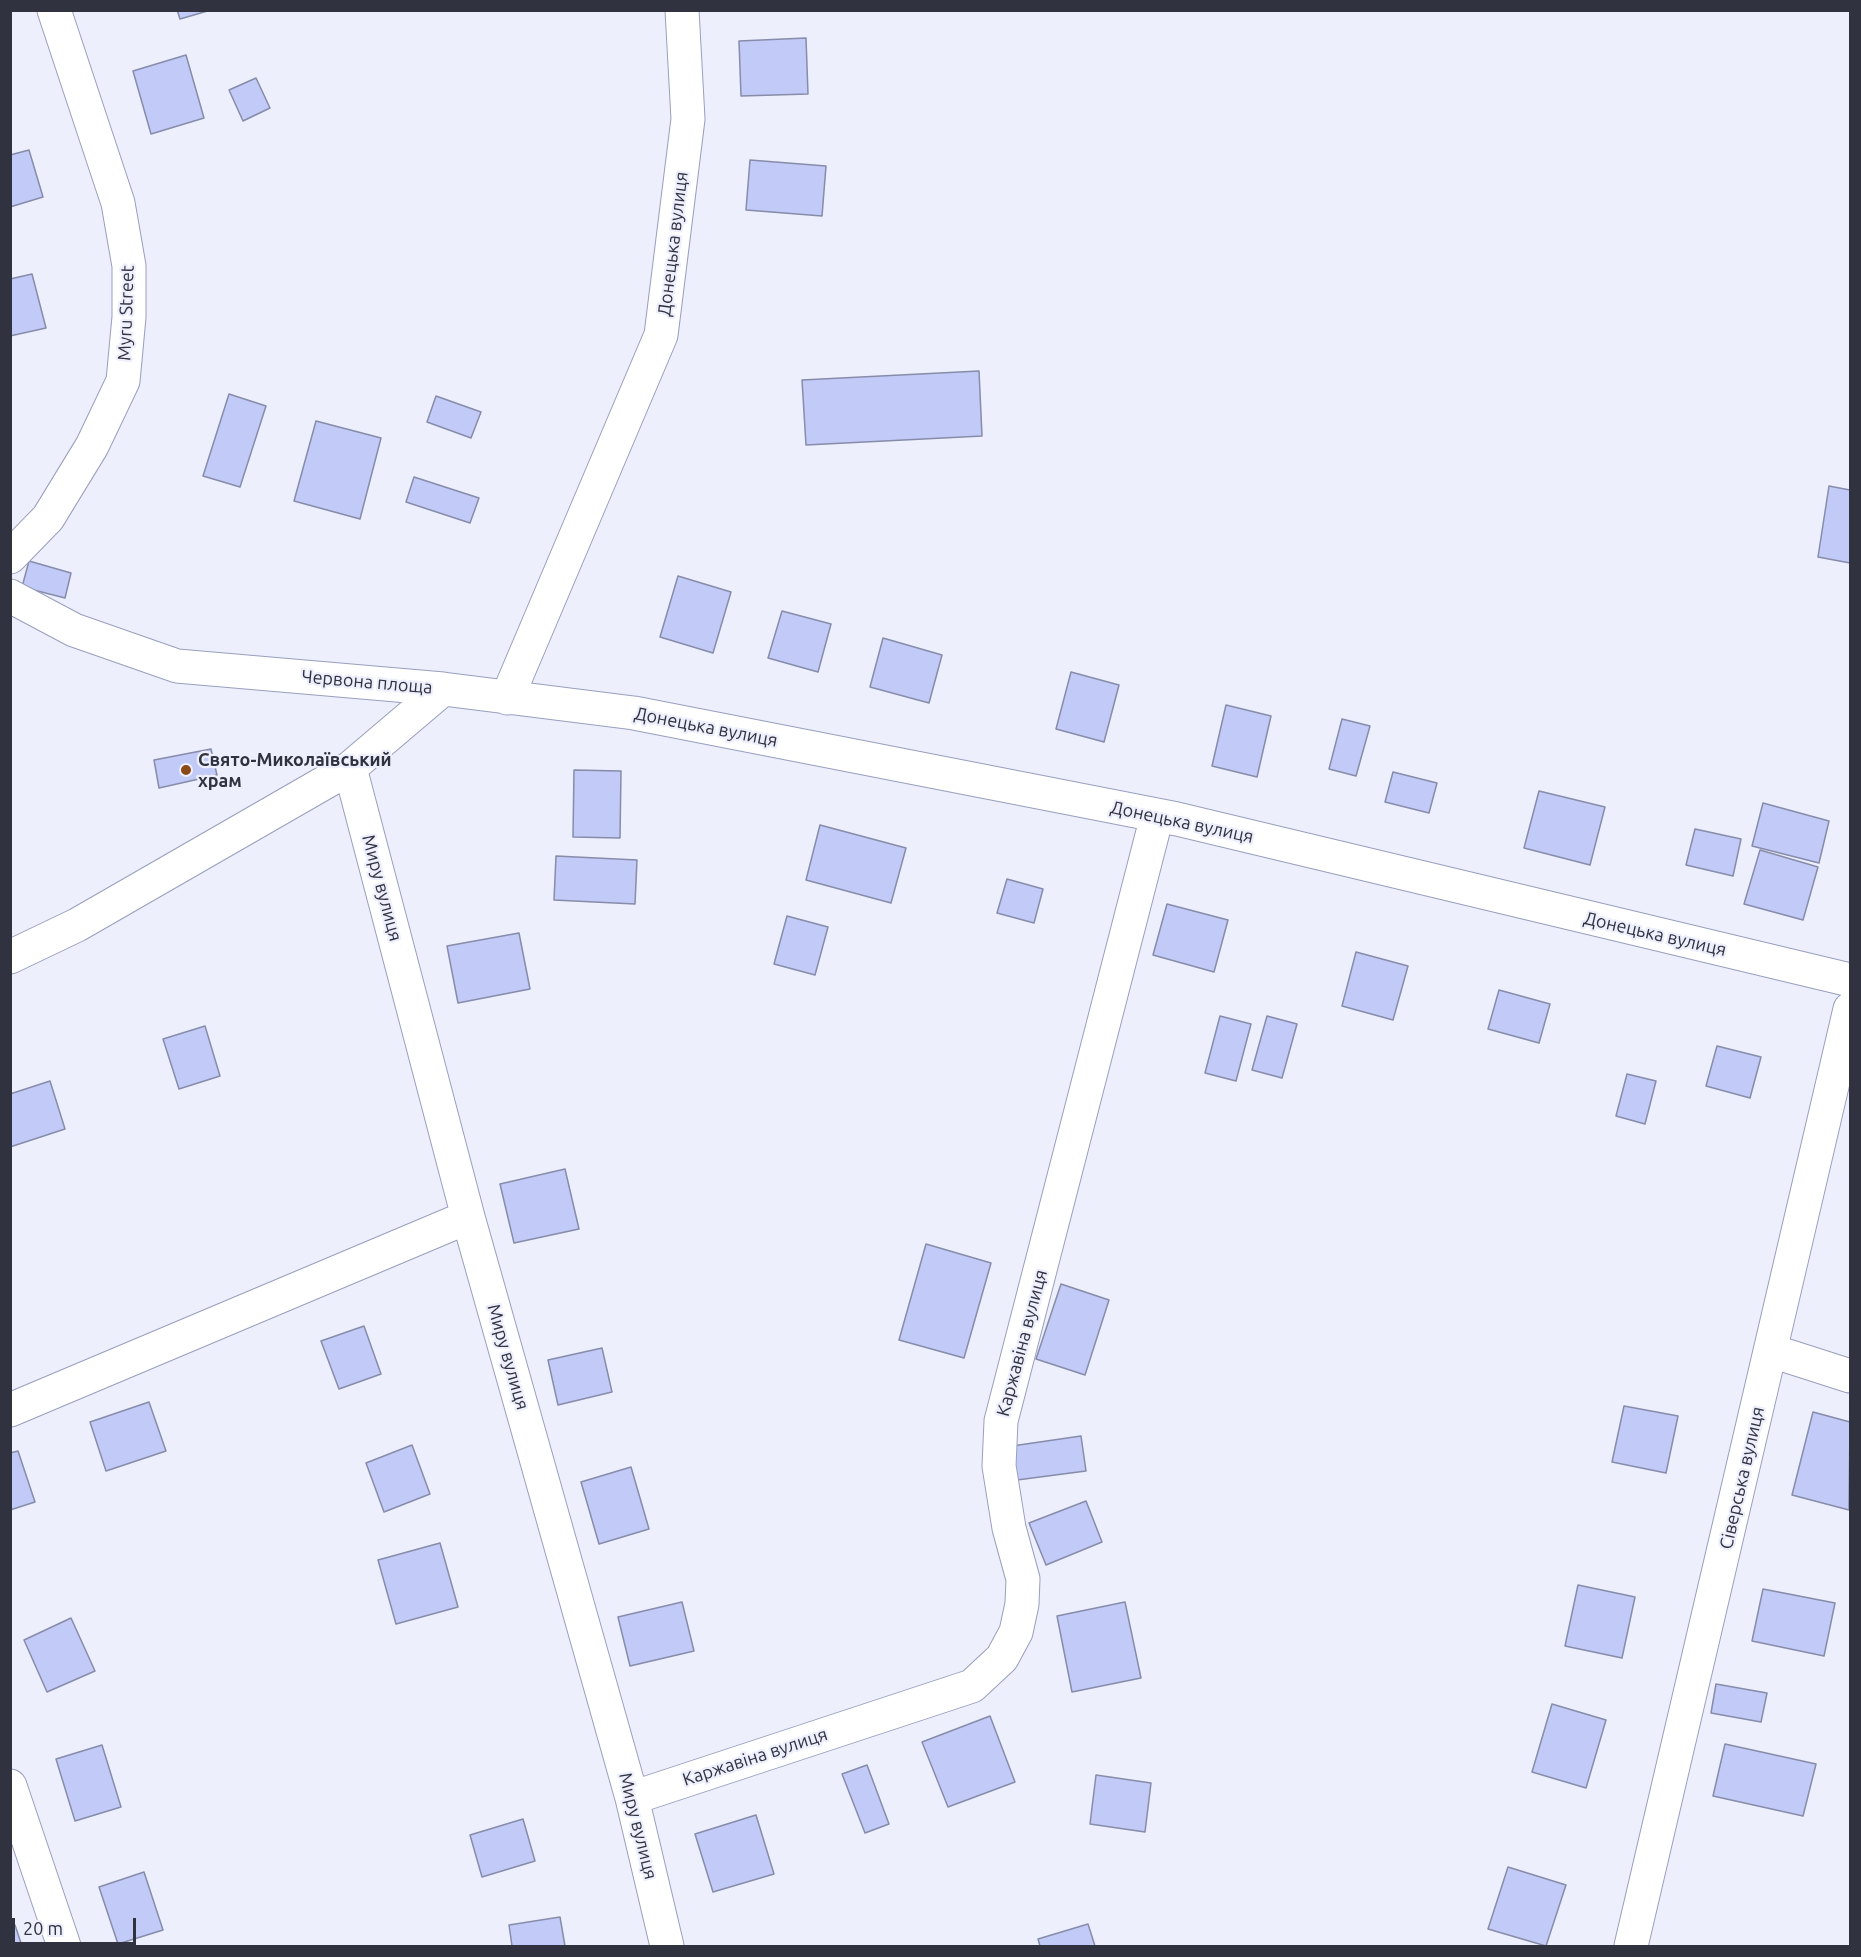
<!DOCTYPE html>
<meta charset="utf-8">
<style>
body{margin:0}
#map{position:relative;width:1861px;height:1957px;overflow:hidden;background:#edeffd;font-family:Ubuntu,sans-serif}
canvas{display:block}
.frame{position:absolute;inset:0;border:12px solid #30323f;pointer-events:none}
.scale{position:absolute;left:12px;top:1918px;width:124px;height:27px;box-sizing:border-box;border:3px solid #30323f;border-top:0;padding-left:8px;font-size:18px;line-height:21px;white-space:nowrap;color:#30323f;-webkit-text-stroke:4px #edeffd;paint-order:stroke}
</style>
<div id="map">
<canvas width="1861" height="1957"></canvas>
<div class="frame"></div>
<div class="scale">20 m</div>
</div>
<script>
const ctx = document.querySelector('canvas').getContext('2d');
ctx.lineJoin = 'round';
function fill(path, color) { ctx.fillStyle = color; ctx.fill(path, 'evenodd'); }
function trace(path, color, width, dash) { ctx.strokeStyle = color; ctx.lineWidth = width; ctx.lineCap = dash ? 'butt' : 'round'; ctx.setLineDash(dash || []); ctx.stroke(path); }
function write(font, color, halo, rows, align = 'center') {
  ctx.font = font + ' Ubuntu,sans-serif'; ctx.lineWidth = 4.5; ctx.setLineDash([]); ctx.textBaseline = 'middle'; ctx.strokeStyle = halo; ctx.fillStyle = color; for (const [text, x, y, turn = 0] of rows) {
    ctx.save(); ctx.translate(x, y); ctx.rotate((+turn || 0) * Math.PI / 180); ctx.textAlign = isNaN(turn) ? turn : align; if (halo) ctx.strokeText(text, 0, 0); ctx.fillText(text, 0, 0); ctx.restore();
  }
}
const building = new Path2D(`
 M177,10H211L180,19Z
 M806,38L808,94L741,96L739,41Z
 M186,55L204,118L151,134L133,71Z
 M256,78L270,108L243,121L229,90Z
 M29,150L43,197L10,207V155Z
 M750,160L826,166L822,216L746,210Z
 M32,274L46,328L10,336V279Z
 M979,371L982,436L806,445L802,380Z
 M229,394L266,406L240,487L203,476Z
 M436,396L481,412L471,438L427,422Z
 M316,421L381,438L360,519L294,501Z
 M414,477L479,498L470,523L406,502Z
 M1829,486L1850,490V563L1818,557Z
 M29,561L71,573L65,598L22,587Z
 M678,576L731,592L713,653L660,637Z
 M782,611L831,624L818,672L768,658Z
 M883,638L942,655L929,703L870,687Z
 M1071,672L1119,685L1104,742L1056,729Z
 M1226,705L1271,716L1257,777L1212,766Z
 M1342,719L1370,726L1356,776L1329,769Z
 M211,749L217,775L159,788L154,760Z
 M574,770L621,771L620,838L573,837Z
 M1393,772L1437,783L1429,813L1385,802Z
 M1539,791L1605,807L1590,865L1524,848Z
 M1763,803L1829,821L1819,863L1752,846Z
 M820,825L906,848L891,903L806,880Z
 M1695,829L1741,839L1733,876L1686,865Z
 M1760,850L1818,867L1803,920L1744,904Z
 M556,856L637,860L635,904L554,900Z
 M1007,879L1043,889L1034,923L997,913Z
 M1167,904L1228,920L1214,972L1153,955Z
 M787,916L828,927L815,975L774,964Z
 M519,933L530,989L458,1003L447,946Z
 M1356,952L1408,966L1393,1020L1342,1006Z
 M1499,990L1550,1004L1539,1043L1488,1029Z
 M1220,1016L1251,1024L1236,1081L1205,1073Z
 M1267,1016L1297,1024L1282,1078L1252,1070Z
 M205,1026L220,1076L179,1089L163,1039Z
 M1717,1046L1761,1057L1750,1098L1706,1086Z
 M1627,1074L1656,1081L1645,1124L1616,1116Z
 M50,1081L65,1129L10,1147V1094Z
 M565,1169L579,1229L514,1243L500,1184Z
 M926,1244L991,1263L964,1358L899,1340Z
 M1061,1284L1109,1300L1085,1375L1036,1359Z
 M364,1326L381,1374L339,1389L321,1341Z
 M602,1348L612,1392L558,1405L548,1360Z
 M149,1402L166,1451L106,1471L90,1422Z
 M1624,1406L1678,1416L1666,1473L1612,1462Z
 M1813,1412L1850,1422L1849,1510L1792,1495Z
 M1081,1436L1086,1471L1017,1480L1012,1446Z
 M412,1445L430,1494L384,1512L366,1463Z
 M18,1451L35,1502L10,1510V1453Z
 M631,1467L649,1529L599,1544L581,1482Z
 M1086,1501L1102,1542L1046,1565L1029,1523Z
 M440,1543L458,1607L396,1624L378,1560Z
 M1578,1585L1635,1597L1622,1658L1565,1646Z
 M1763,1589L1835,1603L1824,1656L1752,1641Z
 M682,1602L694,1651L630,1666L618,1617Z
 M1125,1602L1141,1678L1072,1692L1057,1616Z
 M71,1618L95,1671L47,1692L24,1640Z
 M1716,1684L1767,1693L1761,1722L1711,1713Z
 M1552,1704L1606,1720L1586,1788L1532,1772Z
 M990,1716L1015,1782L948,1807L922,1742Z
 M1725,1744L1816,1764L1803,1816L1713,1796Z
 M102,1745L121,1807L75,1821L56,1759Z
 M867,1765L889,1824L865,1833L842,1774Z
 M1096,1775L1151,1783L1145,1832L1090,1824Z
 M756,1815L774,1874L713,1892L695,1834Z
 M523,1819L535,1861L482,1877L470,1835Z
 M1508,1867L1566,1885L1546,1946L1488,1929Z
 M144,1872L163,1930L118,1944L99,1887Z
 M560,1917L565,1946H512L509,1925Z
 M1088,1924L1095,1946H1040L1038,1939Z
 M15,1925L22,1946H10V1927Z`);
fill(building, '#c2caf8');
trace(building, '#868ca9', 1.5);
const minor = new Path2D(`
 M10,557L48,518L92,446L123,381L129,317V266L118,203L54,10
 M10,596L74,630L177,666L443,689L634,713L1177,819L1850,980
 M507,698L661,335L688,119L682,10
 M350,768L468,1217L632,1798L667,1946
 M10,957L77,925L350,768L443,689
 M1772,1351L1850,1376
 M10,1410L468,1217
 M10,1786L64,1946
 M632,1798L972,1686L1002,1658L1016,1632L1022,1604L1023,1579L1009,1528L999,1466L1001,1421L1157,816
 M1631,1946L1850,1009`);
trace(minor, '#999fbd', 35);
trace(minor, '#fff', 33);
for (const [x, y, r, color] of [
 [186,770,6,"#8a4916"]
]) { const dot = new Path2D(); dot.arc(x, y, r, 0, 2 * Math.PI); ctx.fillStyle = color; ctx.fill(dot); trace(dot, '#edeffd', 2); }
write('18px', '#30323f', '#edeffd', [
 ["Донецька вулиця",673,244,-83],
 ["Myru Street",126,313,-88],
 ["Червона площа",367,682,5],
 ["Донецька вулиця",706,727,11],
 ["Донецька вулиця",1182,822,12],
 ["Миру вулиця",382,888,75],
 ["Донецька вулиця",1655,934,13],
 ["Каржавіна вулиця",1022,1343,-75],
 ["Миру вулиця",508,1357,74],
 ["Сіверська вулиця",1742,1478,-77],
 ["Каржавіна вулиця",755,1757,-18],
 ["Миру вулиця",638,1826,76]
]);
write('bold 18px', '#30323f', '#edeffd', [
 ["Свято-Миколаївський",198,760],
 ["храм",198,781]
], 'left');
</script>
